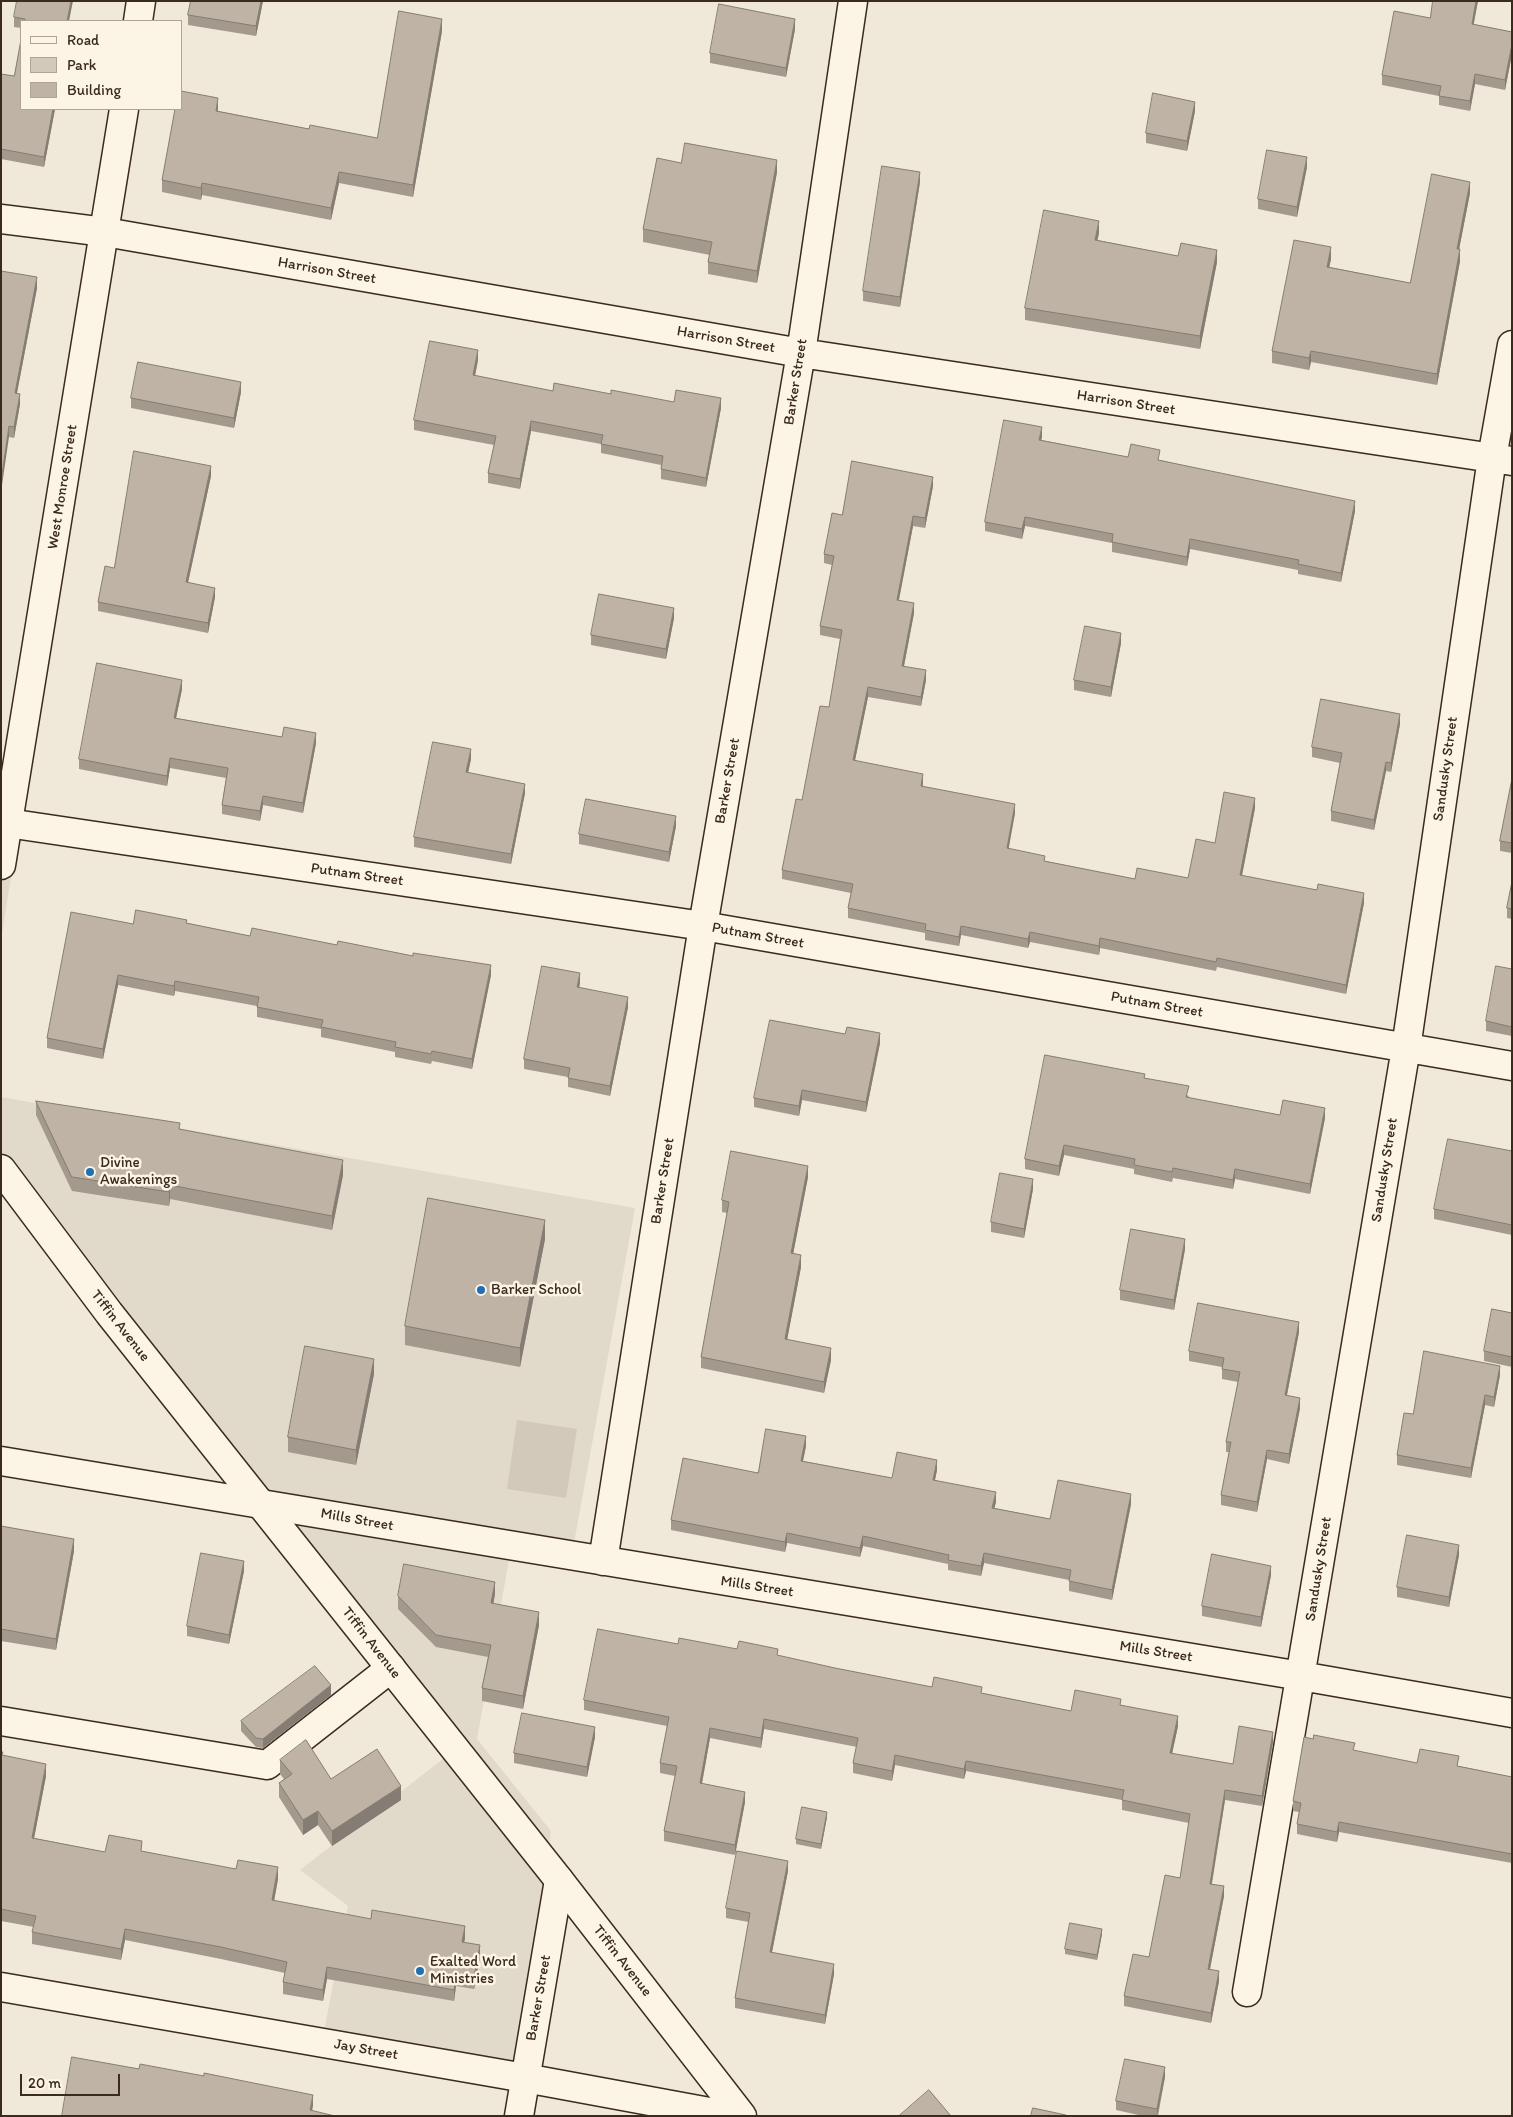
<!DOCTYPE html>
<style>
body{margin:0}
#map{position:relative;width:1513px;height:2117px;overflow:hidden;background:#f0e9d9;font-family:Itim,sans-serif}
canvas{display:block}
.frame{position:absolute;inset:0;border:2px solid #3b2a1e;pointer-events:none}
.legend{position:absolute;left:20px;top:20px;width:162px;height:90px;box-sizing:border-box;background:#fcf5e5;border:1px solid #afa495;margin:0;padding:6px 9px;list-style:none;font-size:15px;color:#3b2a1e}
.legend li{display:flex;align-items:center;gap:10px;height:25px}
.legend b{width:25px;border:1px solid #afa495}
.scale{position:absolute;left:20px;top:2074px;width:100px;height:22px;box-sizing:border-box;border:2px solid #3b2a1e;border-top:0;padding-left:6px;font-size:15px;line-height:18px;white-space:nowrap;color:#3b2a1e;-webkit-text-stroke:4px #fcf5e5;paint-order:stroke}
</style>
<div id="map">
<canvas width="1513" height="2117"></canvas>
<div class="frame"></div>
<ul class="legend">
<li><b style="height:6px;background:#fcf5e5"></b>Road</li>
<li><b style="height:14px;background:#d2c9ba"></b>Park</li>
<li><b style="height:14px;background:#beb3a4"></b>Building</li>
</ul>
<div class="scale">20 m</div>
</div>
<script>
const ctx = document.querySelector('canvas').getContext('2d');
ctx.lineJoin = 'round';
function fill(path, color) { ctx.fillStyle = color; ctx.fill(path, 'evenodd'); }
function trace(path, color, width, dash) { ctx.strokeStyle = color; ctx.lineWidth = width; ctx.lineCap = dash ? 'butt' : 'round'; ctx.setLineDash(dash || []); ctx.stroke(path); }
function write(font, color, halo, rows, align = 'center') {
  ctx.font = font + ' Itim,sans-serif'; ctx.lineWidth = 5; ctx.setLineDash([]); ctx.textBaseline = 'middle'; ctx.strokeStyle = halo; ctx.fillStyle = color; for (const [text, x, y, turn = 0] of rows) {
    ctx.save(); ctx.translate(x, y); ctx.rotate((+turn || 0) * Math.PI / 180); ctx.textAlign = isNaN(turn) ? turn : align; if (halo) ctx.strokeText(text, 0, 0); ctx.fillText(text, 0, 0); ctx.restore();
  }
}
fill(new Path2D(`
 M1,837L17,840L1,940Z
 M1,1097L635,1208L570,1565L509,1560L477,1739L551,1831L515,2065L324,2032L348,1906L300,1870L443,1759L1,1186Z`), '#e1d9c9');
fill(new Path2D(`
 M517,1420L577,1429L566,1498L507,1489Z`), '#d2c9ba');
const minor = new Path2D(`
 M1,219L105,232L801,353L1512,461
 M1,822L703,926L1512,1066
 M1,1461L1301,1676L1512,1713
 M603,1561L703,926L801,353L853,1
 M1,1721L267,1765L391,1668
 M1,1987L525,2078L731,2116
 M1247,1992L1406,1048L1492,458L1512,345
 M519,2116L559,1880`);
const major = new Path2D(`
 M138,21L141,1
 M1,865L124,109
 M1,1169L109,1313L559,1880L742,2116`);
trace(minor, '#3b2a1e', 31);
trace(major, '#3b2a1e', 31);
trace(minor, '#fcf5e5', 28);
trace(major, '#fcf5e5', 28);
fill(new Path2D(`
 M191,1H263L256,36L188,25V15Z
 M1478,1L1473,24L1512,32V54L1505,90L1475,84L1470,111L1439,105V96L1382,85V75L1430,18Z
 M14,17L69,21H21V28L14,27Z
 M795,29L786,77L710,63V53Z
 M442,31L413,197L339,183L331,220L202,195L201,200L162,192V180L218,110V111L309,129L377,138Z
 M1,74L14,76L55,109L44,167L1,159Z
 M1195,111L1187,151L1146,143V133Z
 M1307,167L1297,217L1258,209V199Z
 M777,172L757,283L708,274V262L710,255L643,242V229Z
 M920,182L900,307L863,301V291Z
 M1470,193L1459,249L1460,261L1437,385L1311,362L1309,370L1272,363V351L1331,259L1329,267L1410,283Z
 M1099,233L1097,240L1178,256L1217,262L1200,349L1025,320V308Z
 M1,271L37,288L17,393L20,404L14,438L9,437Z
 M478,360L475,376L553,391L611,394L721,408L706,487L661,479V465L601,453V444L531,431L520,489L488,483V473L494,445L414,430V420Z
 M241,392L234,428L131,408V398Z
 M1042,437L1041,440L1128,457L1160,460L1355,511L1341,582L1298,574V570L1190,549L1187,566L1112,552V543L1025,526L1022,539L985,531V522Z
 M211,476L188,582L215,597L208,633L98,611V602L114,568Z
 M933,486L925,528L913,526L899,600L914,613L904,666L926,680L921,706L868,697L855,760L923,783V786L1015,813L1008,849L1045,861L1135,879L1188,878L1215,843L1255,808L1242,876L1364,903L1346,994L1217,967L1216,971L1100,948L1099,955L1030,942L1028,948L961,935L959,946L925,940V933L848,918V908L851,893L782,879V870L829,707L840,639L820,635V626L832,565L824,563V554Z
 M674,618L666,659L591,645V635Z
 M1121,643L1111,697L1074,690V680Z
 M182,689L176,718L316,743L303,813L263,805L260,821L222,814V805L226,778L170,768L167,786L79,769V759Z
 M1400,724L1391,772L1386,771L1374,830L1331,821V811L1340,763L1312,757V747Z
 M471,759L468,773L525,793L511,864L414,847V837Z
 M1512,779V853L1500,851V841Z
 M676,826L669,862L579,844V834Z
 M1512,882V919L1507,918V908Z
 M187,923L250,936L491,975L472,1069L432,1061L431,1064L395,1057V1052L321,1037V1029L257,1017V1006L175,991L174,996L118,985L103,1059L47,1048V1038L133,924Z
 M1512,969V1036L1486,1031V1021Z
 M580,983L579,987L628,1007L610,1096L568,1087V1077L524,1069V1059Z
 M880,1043L866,1112L802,1100L799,1116L754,1107V1098Z
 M1145,1078L1189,1096L1188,1098L1280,1115L1325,1118L1310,1194L1235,1179L1233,1189L1173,1178L1172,1182L1134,1174V1169L1064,1155L1059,1176L1025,1169V1159Z
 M36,1101L180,1129L343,1175L332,1230L170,1199L169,1206L72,1191L36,1115Z
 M1512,1151V1235L1434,1219V1209Z
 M808,1177L793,1254L801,1267L787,1339L831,1360L824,1393L701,1368V1357L727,1213L722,1212V1200Z
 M1033,1189L1024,1238L991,1232V1222Z
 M545,1239L520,1367L405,1345V1326Z
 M1185,1249L1174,1310L1120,1300V1290Z
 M1512,1313V1367L1484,1361V1351Z
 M1299,1332L1287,1395L1300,1408L1289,1464L1267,1459L1257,1512L1221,1505V1495L1229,1452H1226V1442L1238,1382L1222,1379V1367L1189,1361V1351Z
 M374,1374L356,1465L288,1452V1437Z
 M1500,1375L1494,1407L1485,1405L1471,1478L1397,1465V1455L1413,1414Z
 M806,1446L803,1461L892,1478L937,1470L935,1480L996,1502L994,1508L1050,1519L1131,1504L1112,1600L1069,1591V1580L984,1563L981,1576L948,1570V1564L863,1546L860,1557L787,1543L785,1552L671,1530V1520Z
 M1,1526L74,1551L56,1650L1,1641Z
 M1459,1555L1449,1607L1397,1597V1587Z
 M244,1571L229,1644L187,1636V1626Z
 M1271,1575L1261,1627L1202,1616V1606Z
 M495,1594L493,1604L539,1625L523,1709L482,1701V1688L488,1657L436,1647L398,1609V1596Z
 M678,1644L737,1649L778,1656L835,1668L932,1687L982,1693L1071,1711L1121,1705L1178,1726L1172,1754L1233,1764L1273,1742L1262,1806L1225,1800L1212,1884L1224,1896L1210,1969L1219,1981L1211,2023L1124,2006V1996L1149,1957L1180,1878L1189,1823L1122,1810V1800L966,1771L964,1779L895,1765L892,1781L853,1773V1763L857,1747L764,1729L761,1748L710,1738L702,1784L745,1802L735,1855L664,1841V1831L675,1776L660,1773V1763L667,1726L584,1710V1700Z
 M331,1695L263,1748L256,1747L241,1731V1721Z
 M595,1737L587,1777L514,1763V1753Z
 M1355,1751L1417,1763L1459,1766L1512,1777V1863L1339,1832L1337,1842L1297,1834V1824L1299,1812L1293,1811V1801Z
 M1,1752L3,1756L46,1776L34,1838L105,1852L142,1851L278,1879L274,1901L465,1938L464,1942L480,1957L474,1989L456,1986L454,2001L327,1979L323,2001L283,1994V1982L285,1973L221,1959L125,1940L121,1960L32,1944V1932L34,1927L1,1921Z
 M280,1760L331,1779L401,1800L332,1846L318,1825L303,1835L279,1797V1783L284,1779L280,1774Z
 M827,1817L821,1849L796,1844V1839Z
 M788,1871L772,1952L834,1974L825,2024L735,2008V1998L749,1922L726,1918V1908Z
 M1102,1934L1097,1960L1065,1954V1949Z
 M1165,2077L1158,2116H1143L1116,2110V2101Z`), '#a39a8d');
fill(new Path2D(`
 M71,1H73L69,21H67Z
 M261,1H263L256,36V26Z
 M1476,1H1478L1472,34V24Z
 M442,19V31L413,197V185Z
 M795,19V29L786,77V68Z
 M1512,44V54L1505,90V80Z
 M1475,74V84L1470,111V101Z
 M218,98V110L216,123V111Z
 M1195,102V111L1187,151V141Z
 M53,109H55L44,167V157Z
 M1307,157V167L1297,217V207Z
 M777,160V172L757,283V271Z
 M339,172V183L331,220V208Z
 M920,172V182L900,307V297Z
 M1470,182V193L1457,260V249Z
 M202,183V195L201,200V188Z
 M1099,221V233L1095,252V240Z
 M1331,247V259L1327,278V267Z
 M1460,249V261L1437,385V374Z
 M1217,250V262L1200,349V336Z
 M37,277V288L15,403V393Z
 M478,350V360L473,385V375Z
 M1311,351V362L1309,370V358Z
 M241,382V392L234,428V418Z
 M20,394V404L14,438V427Z
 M721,398V408L706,487V478Z
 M531,421V431L520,489V479Z
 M9,426V437L1,492V481Z
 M1042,427V437L1039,450V440Z
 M211,466V476L186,592V582Z
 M933,477V486L925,528V518Z
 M1355,501V511L1341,582V573Z
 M913,516V526L897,609V600Z
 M1025,517V526L1022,539V529Z
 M1190,539V549L1187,566V557Z
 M215,588V597L208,633V623Z
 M914,603V613L902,676V666Z
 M674,608V618L666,659V649Z
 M1121,633V643L1111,697V687Z
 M926,670V680L921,706V697Z
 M182,680V689L174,728V718Z
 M868,687V697L853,770V760Z
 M1400,714V724L1391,772V763Z
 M316,733V743L303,813V803Z
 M471,749V759L466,782V772Z
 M170,758V768L167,786V776Z
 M1386,762V771L1374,830V820Z
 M923,774V783L921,795V786Z
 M525,784V793L511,864V854Z
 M263,796V805L260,821V811Z
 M1255,798V808L1240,885V875Z
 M1015,804V813L1007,858V848Z
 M676,816V826L669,862V852Z
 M1364,893V903L1346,994V985Z
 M961,926V935L959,946V937Z
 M1030,932V942L1028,948V939Z
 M1100,938V948L1099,955V946Z
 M491,965V975L472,1069V1059Z
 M580,973V983L577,997V987Z
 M118,975V985L103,1059V1049Z
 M175,981V991L174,996V986Z
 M628,997V1007L610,1096V1086Z
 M880,1033V1043L866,1112V1102Z
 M802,1090V1100L799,1116V1106Z
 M1325,1108V1118L1310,1194V1184Z
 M1064,1145V1155L1059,1176V1166Z
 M343,1160V1175L332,1230V1216Z
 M808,1166V1177L791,1265V1253Z
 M1235,1169V1179L1233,1189V1180Z
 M1033,1179V1189L1024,1238V1229Z
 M170,1185V1199L169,1206V1192Z
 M545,1220V1239L520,1367V1348Z
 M1185,1239V1249L1174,1310V1300Z
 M801,1255V1267L785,1351V1339Z
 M1299,1322V1332L1285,1405V1395Z
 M831,1348V1360L824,1393V1382Z
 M374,1359V1374L356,1465V1450Z
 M1500,1366V1375L1494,1407V1397Z
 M1485,1395V1405L1471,1478V1468Z
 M1300,1398V1408L1289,1464V1454Z
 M806,1436V1446L801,1470V1461Z
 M1267,1450V1459L1257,1512V1502Z
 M937,1460V1470L933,1489V1480Z
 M996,1492V1502L992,1518V1508Z
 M1131,1494V1504L1112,1600V1590Z
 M787,1533V1543L785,1552V1542Z
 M863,1536V1546L860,1557V1548Z
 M74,1539V1551L56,1650V1639Z
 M1459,1545V1555L1449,1607V1597Z
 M984,1553V1563L981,1576V1566Z
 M244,1561V1571L229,1644V1635Z
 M1271,1566V1575L1261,1627V1617Z
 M495,1582V1594L491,1616V1603Z
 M539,1612V1625L523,1709V1696Z
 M331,1685V1695L263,1748V1739Z
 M1178,1716V1726L1170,1763V1753Z
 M764,1719V1729L761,1748V1738Z
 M595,1727V1737L587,1777V1767Z
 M710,1728V1738L700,1793V1783Z
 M1273,1732V1742L1262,1806V1796Z
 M895,1755V1765L892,1781V1771Z
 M966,1761V1771L964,1779V1769Z
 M46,1764V1776L32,1849V1838Z
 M401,1786V1800L332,1846V1831Z
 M1225,1790V1800L1210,1893V1884Z
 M745,1792V1802L735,1855V1845Z
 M318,1811V1825L303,1835V1820Z
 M827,1812V1817L821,1849V1844Z
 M1339,1822V1832L1337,1842V1832Z
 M788,1861V1871L770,1962V1952Z
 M278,1867V1879L272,1912V1900Z
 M1224,1886V1896L1208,1979V1969Z
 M465,1926V1938L462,1953V1942Z
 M125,1929V1940L121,1960V1949Z
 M1102,1929V1934L1097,1960V1955Z
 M480,1945V1957L474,1989V1977Z
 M834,1964V1974L825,2024V2015Z
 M327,1967V1979L323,2001V1990Z
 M1219,1971V1981L1211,2023V2013Z
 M456,1974V1986L454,2001V1990Z
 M1165,2067V2077L1157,2116V2109Z
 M313,2095V2106L311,2116L310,2110Z`), '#857d73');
const building = new Path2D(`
 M17,1H71L67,21H25V19L14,17Z
 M191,1H261L256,26L188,15Z
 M1433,1H1476L1472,24L1512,32V44L1505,80L1475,74L1470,101L1439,96L1441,86L1382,75L1394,11L1430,18Z
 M719,4L795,19L786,68L710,53Z
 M399,11L442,19L413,185L339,172L331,208L202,183L201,188L162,180L175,109H181V91L218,98L216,111L309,129L310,125L377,138Z
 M21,40V109H53L44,157L1,149V74L14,76Z
 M1153,93L1195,102L1187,141L1146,133Z
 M685,143L777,160L757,271L708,262L712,242L643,229L657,158L681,163Z
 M1267,150L1307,157L1297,207L1258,199Z
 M882,166L920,172L900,297L863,291Z
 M1432,174L1470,182L1457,249H1460L1437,374L1311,351L1309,358L1272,351L1294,240L1331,247L1327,267L1410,283Z
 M1044,210L1099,221L1095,240L1178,256L1181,243L1217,250L1200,336L1025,308Z
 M1,271L37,277L15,393L20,394L14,427L9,426L1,481Z
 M430,341L478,350L473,375L553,391L554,383L611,394V390L674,402L676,390L721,398L706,478L661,469L663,456L601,444L603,435L531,421L520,479L488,473L496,436L414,420Z
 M138,362L241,382L234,418L131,398Z
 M1004,420L1042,427L1039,440L1128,457L1131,444L1160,450L1158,460L1355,501L1341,573L1298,564L1299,560L1190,539L1187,557L1112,542L1113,534L1025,517L1022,529L985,522Z
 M134,451L211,466L186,582L215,588L208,623L98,602L105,566L114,568Z
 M852,461L933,477L925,518L913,516L897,600L914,603L902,666L926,670L921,697L868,687L853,760L923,774L921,786L1015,804L1007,848L1045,856L1044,861L1135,879L1137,868L1188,878L1196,839L1215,843L1224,792L1255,798L1240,875L1317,890L1318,884L1364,893L1346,985L1217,958L1216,962L1100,938L1099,946L1030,932L1028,939L961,926L959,937L925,930L926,924L848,908L853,884L782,870L796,799L802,800L820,706L829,707L842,630L820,626L834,556L824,554L832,513L842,515Z
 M599,594L674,608L666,649L591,635Z
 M1085,626L1121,633L1111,687L1074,680Z
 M97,663L182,680L174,718L282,737L284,727L316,733L303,803L263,796L260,811L222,805L228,768L170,758L167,776L79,759Z
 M1321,699L1400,714L1391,763L1386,762L1374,820L1331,811L1342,753L1312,747Z
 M433,742L471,749L466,772L525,784L511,854L414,837Z
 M1512,779V843L1500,841Z
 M586,799L676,816L669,852L579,834Z
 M1512,882V909L1507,908Z
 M136,910L187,920L186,923L250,936L252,928L337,945L338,941L413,956V953L491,965L472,1059L432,1051L431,1054L395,1047L396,1042L321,1027L323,1020L257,1007L259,997L175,981L174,986L118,975L103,1049L47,1038L71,912L133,924Z
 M542,966L580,973L577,987L628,997L610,1086L568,1078L570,1068L524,1059Z
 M1496,966L1512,969V1027L1486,1021Z
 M770,1020L845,1034L847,1027L880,1033L866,1102L802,1090L799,1106L754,1098Z
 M1045,1055L1145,1074L1144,1078L1189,1086L1186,1097L1280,1115L1283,1100L1325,1108L1310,1184L1235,1169L1233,1180L1173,1168L1172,1172L1134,1165L1135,1159L1064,1145L1059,1166L1025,1159Z
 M36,1101L180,1123L179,1129L343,1160L332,1216L170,1185L169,1192L72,1177Z
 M1448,1139L1512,1151V1225L1434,1209Z
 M731,1151L808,1166L791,1253L801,1255L785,1339L831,1348L824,1382L701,1357L729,1202L722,1200Z
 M1000,1173L1033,1179L1024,1229L991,1222Z
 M428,1198L545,1220L520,1348L405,1326Z
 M1131,1229L1185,1239L1174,1300L1120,1290Z
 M1198,1303L1299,1322L1285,1395L1300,1398L1289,1454L1267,1450L1257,1502L1221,1495L1231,1442H1226L1240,1372L1222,1369L1224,1358L1189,1351Z
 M1492,1309L1512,1313V1357L1484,1351Z
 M305,1346L374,1359L356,1450L288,1437Z
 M1424,1351L1500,1366L1494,1397L1485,1395L1471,1468L1397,1455L1404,1413L1413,1414Z
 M766,1429L806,1436L801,1461L892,1478L897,1452L937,1460L933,1480L996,1492L992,1508L1050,1519L1058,1480L1131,1494L1112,1590L1069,1581L1071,1570L984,1553L981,1566L948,1560L949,1555L863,1536L860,1548L787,1533L785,1542L671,1520L683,1458L758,1473Z
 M1,1526L74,1539L56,1639L1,1629Z
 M1407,1535L1459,1545L1449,1597L1397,1587Z
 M201,1553L244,1561L229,1635L187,1626Z
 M1212,1554L1271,1566L1261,1617L1202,1606Z
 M404,1564L495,1582L491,1603L539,1612L523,1696L482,1688L491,1645L436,1635L398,1596Z
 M598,1629L678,1644L679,1638L737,1649L739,1641L778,1649L777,1655L835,1668L932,1687L934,1677L982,1687L981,1693L1071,1711L1075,1690L1121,1699L1120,1705L1178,1716L1170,1753L1233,1764L1239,1726L1273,1732L1262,1796L1225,1790L1210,1884L1224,1886L1208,1969L1219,1971L1211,2013L1124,1996L1133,1954L1149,1957L1165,1875L1180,1878L1190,1814L1122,1800L1124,1790L966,1761L964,1769L895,1755L892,1771L853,1763L858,1738L764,1719L761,1738L710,1728L700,1783L745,1792L735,1845L664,1831L677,1766L660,1763L669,1717L584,1700Z
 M315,1666L331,1685L263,1739L256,1738L241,1721Z
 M522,1713L595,1727L587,1767L514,1753Z
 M1314,1735L1355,1743L1353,1750L1417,1763L1420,1749L1459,1756L1457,1766L1512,1777V1854L1339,1822L1337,1832L1297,1824L1301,1803L1293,1801L1304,1737L1313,1739Z
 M306,1740L331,1779L377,1749L401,1786L332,1831L318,1811L303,1820L279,1783L292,1774L280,1760Z
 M1,1752H3L2,1755L46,1764L32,1838L105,1852L109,1835L142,1841L141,1851L236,1869L238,1860L278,1867L272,1900L371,1919L372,1910L465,1926L462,1942L480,1945L474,1977L456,1974L454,1990L327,1967L323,1990L283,1982L287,1962L221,1947L125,1929L121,1949L32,1932L36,1916L1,1909Z
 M802,1807L827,1812L821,1844L796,1839Z
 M737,1851L788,1861L770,1952L834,1964L825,2015L735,1998L750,1913L726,1908Z
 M1070,1923L1102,1929L1097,1955L1065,1949Z
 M72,2057L139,2069L140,2064L204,2076V2073L313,2095L310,2110L335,2116H62Z
 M1125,2059L1165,2067L1157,2109L1116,2101Z
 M929,2090L951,2116H899Z
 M1033,2108L1066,2115V2116H1031Z`);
fill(building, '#beb3a4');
trace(building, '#857d73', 1);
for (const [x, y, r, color] of [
 [90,1172,5,"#1f6fb2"],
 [481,1290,5,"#1f6fb2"],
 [420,1971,5,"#1f6fb2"]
]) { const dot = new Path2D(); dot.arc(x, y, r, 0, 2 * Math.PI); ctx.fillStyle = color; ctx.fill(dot); trace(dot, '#fcf5e5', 2); }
write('15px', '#3b2a1e', '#fcf5e5', [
 ["Harrison Street",327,271,10],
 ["Harrison Street",726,340,10],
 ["Barker Street",796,382,-81],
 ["Harrison Street",1126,403,9],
 ["West Monroe Street",63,487,-81],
 ["Sandusky Street",1446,769,-82],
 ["Barker Street",728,781,-80],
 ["Putnam Street",357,875,8],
 ["Putnam Street",758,936,10],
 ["Putnam Street",1157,1005,10],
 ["Sandusky Street",1385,1170,-81],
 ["Barker Street",663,1181,-81],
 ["Tiffin Avenue",120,1326,52],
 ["Mills Street",357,1520,10],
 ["Sandusky Street",1319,1569,-81],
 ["Mills Street",757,1587,9],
 ["Tiffin Avenue",371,1643,52],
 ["Mills Street",1156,1652,9],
 ["Tiffin Avenue",622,1961,52],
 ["Barker Street",539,1998,-80],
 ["Jay Street",366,2050,10]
]);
write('15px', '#3b2a1e', '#fcf5e5', [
 ["Divine",100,1163],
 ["Awakenings",100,1180],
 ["Barker School",491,1290],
 ["Exalted Word",430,1962],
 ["Ministries",430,1979]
], 'left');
</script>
